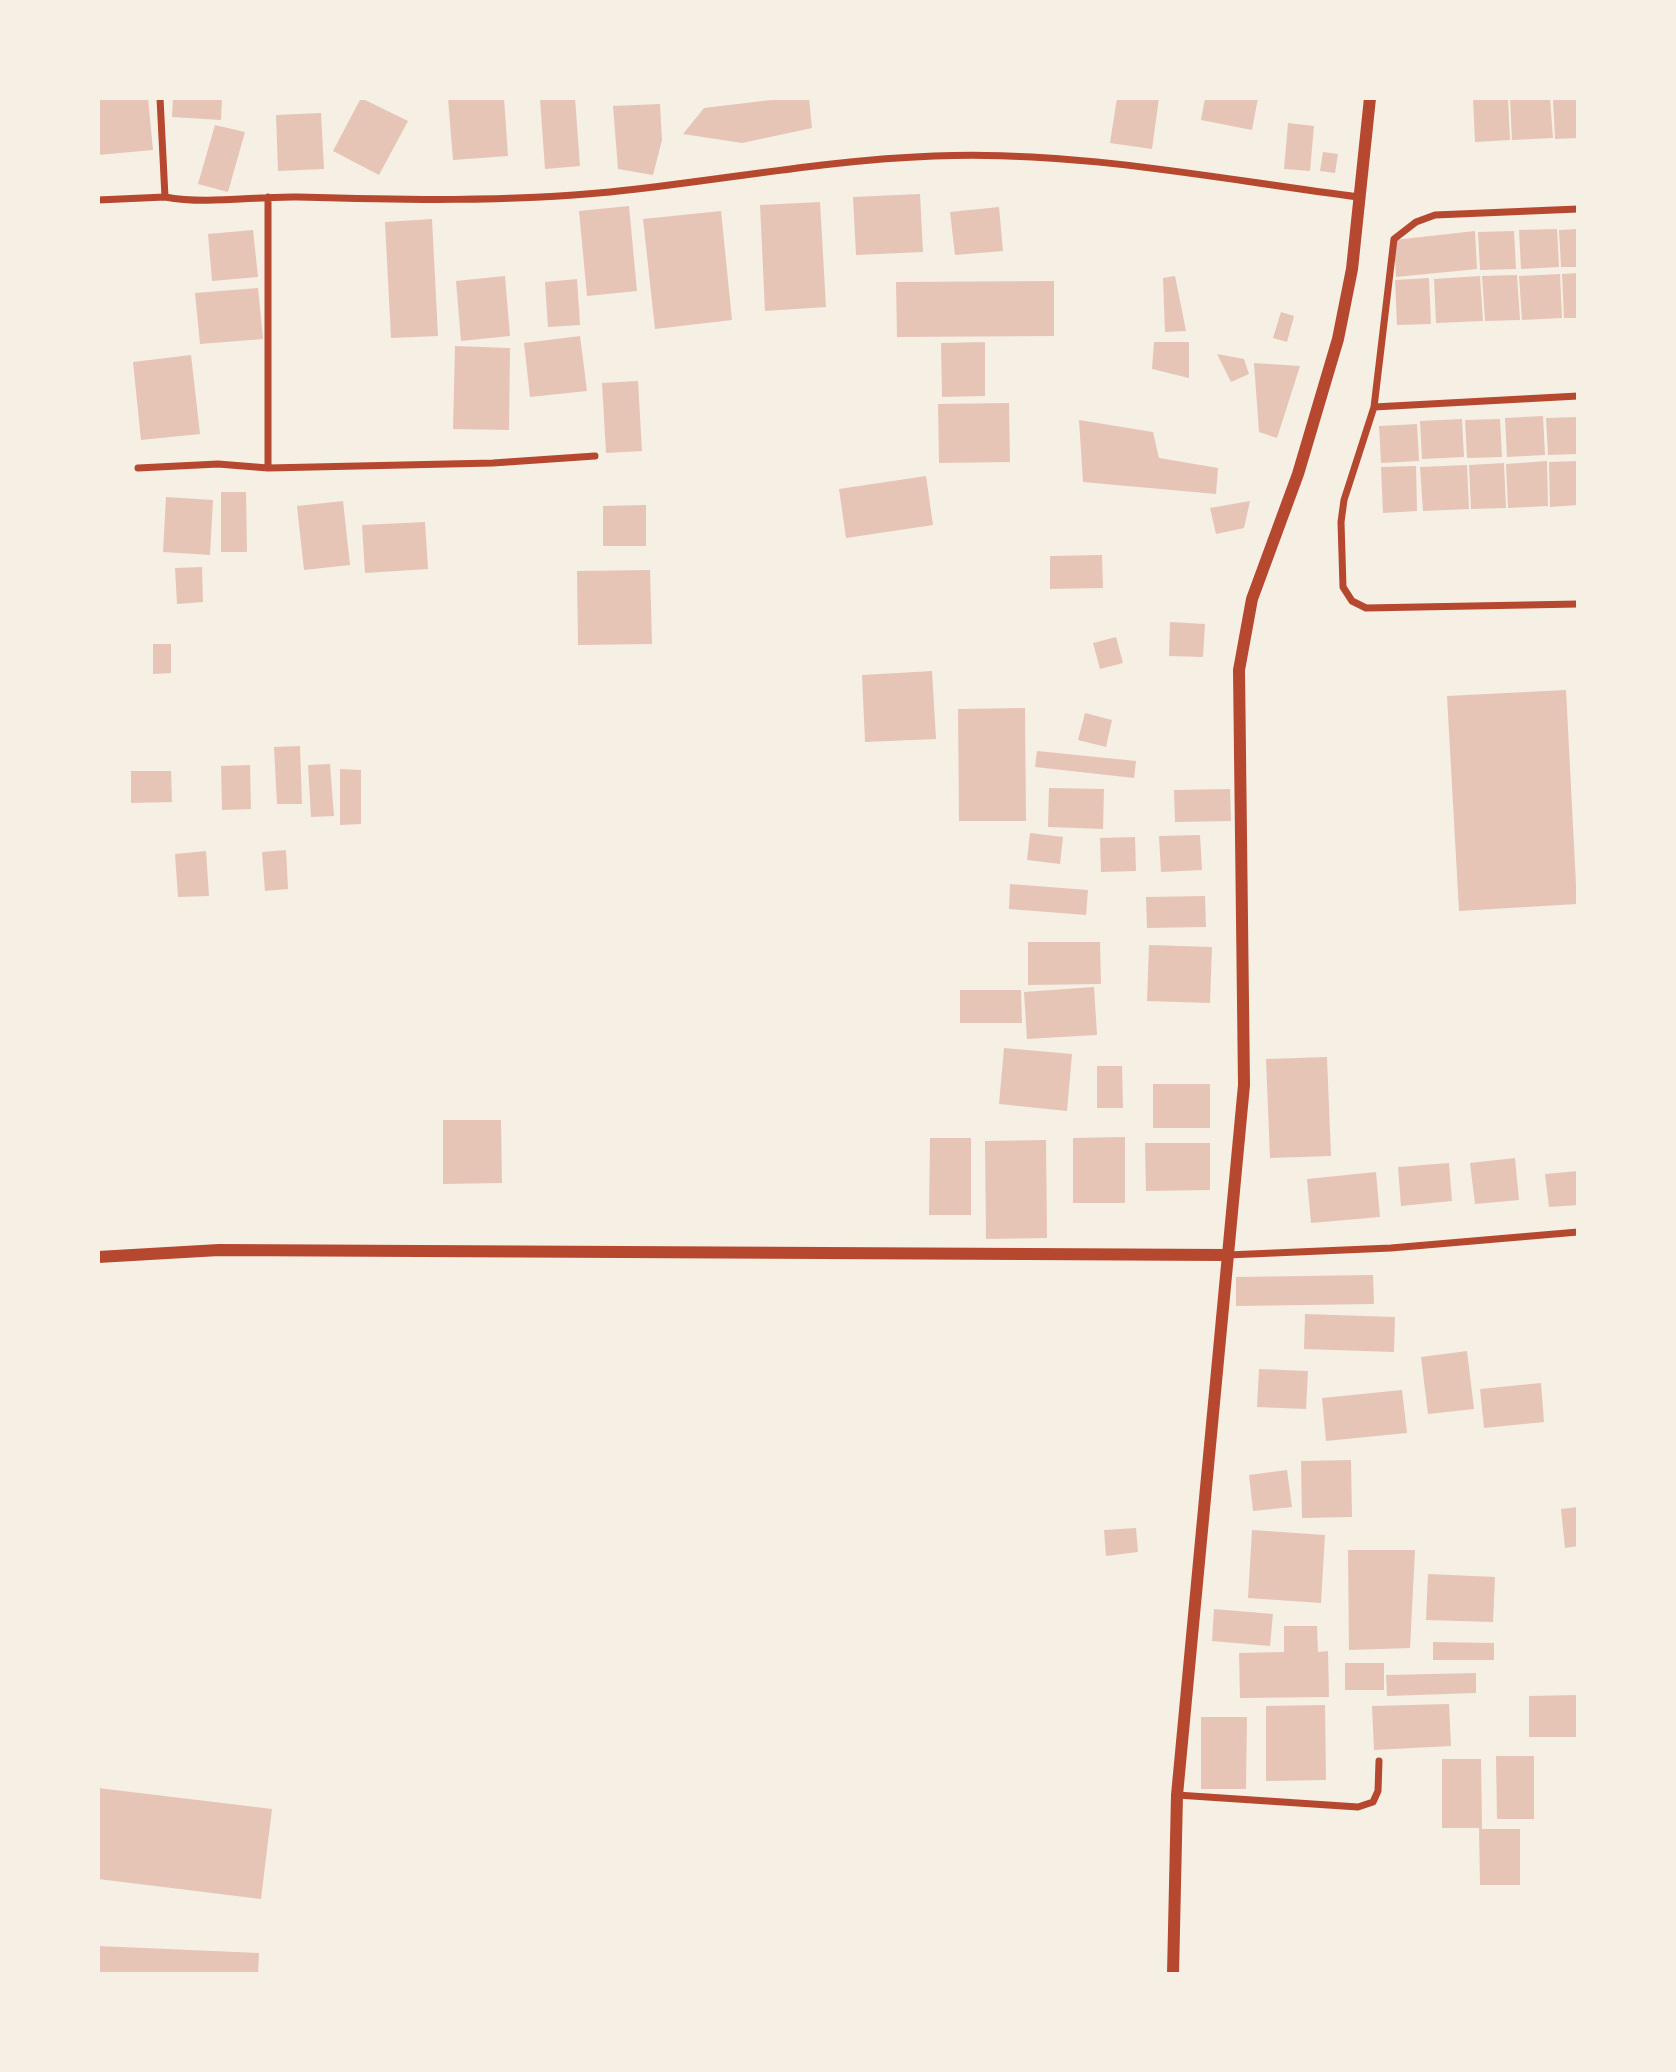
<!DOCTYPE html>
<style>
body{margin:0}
#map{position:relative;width:1676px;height:2072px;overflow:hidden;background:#f6efe4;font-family:"Source Sans 3",sans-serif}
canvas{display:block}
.frame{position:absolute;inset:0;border:100px solid #f6efe4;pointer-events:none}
</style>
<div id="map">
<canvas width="1676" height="2072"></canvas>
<div class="frame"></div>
</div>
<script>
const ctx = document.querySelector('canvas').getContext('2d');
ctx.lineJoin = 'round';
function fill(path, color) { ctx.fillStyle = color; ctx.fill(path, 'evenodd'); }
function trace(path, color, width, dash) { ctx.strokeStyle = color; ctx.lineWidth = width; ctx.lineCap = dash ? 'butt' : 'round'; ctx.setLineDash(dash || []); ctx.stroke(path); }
fill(new Path2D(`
 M98,98H148L153,150L98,155Z
 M173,98H222L221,120L172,117Z
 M361,98L408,121L379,175L333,151Z
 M448,98H504L508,156L453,160Z
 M575,98L580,166L545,169L540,99Z
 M788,98H809L812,128L742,143L683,134L704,108Z
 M1117,98H1159L1152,149L1110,143Z
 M1205,98H1258L1252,130L1201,120Z
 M1473,98H1508L1510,140L1475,142Z
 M1510,98H1550L1553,138L1512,140Z
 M1553,98H1578V138L1555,139Z
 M660,104L662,140L653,175L618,169L613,106Z
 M321,113L324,169L278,171L276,115Z
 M1288,123L1314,126L1310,171L1284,169Z
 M215,125L245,132L228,192L198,184Z
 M1323,152L1338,154L1335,173L1320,171Z
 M920,194L923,252L856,255L853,197Z
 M820,202L826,307L765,311L760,205Z
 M629,206L637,291L587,296L579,211Z
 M999,207L1003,251L955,255L950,212Z
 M721,211L732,320L655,329L643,219Z
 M432,219L438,336L391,338L385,222Z
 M1557,229L1559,267L1521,269L1519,230Z
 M1578,229V267H1561L1559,230Z
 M253,230L258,277L212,281L208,234Z
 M1475,231L1477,269L1396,277L1394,240Z
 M1514,231L1516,269L1480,270L1478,232Z
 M1578,273V318H1564L1562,274Z
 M1560,274L1562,318L1522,320L1519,276Z
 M1517,275L1520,320L1485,321L1482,276Z
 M505,276L510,336L461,341L456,281Z
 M1175,276L1186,331L1165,332L1163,278Z
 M1480,276L1483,321L1436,323L1434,279Z
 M1429,278L1431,324L1397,325L1395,280Z
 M577,279L580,325L548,327L545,282Z
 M1054,281V336L897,337L896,282Z
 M258,288L263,339L200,344L195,293Z
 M1281,312L1294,316L1287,342L1273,338Z
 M580,336L587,391L530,397L524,343Z
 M985,342V396L942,397L941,343Z
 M1154,342H1189V378L1152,369Z
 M455,346L510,348L509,430L453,429Z
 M1217,354L1244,359L1249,374L1231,382Z
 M191,355L200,434L141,440L133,362Z
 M1254,363L1300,366L1277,438L1259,432Z
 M638,381L642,451L606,453L602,383Z
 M1009,403L1010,462L939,463L938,404Z
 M1543,416L1545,455L1507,457L1505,418Z
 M1578,417V454L1548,455L1546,418Z
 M1462,419L1464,457L1422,459L1420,421Z
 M1500,419L1502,457L1467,458L1465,420Z
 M1079,420L1153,432L1159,458L1218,468L1216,494L1083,482Z
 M1417,424L1419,461L1381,463L1379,426Z
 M1547,461L1548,506L1508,508L1506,464Z
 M1578,461V505L1550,507L1549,462Z
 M1504,463L1506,508L1471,509L1469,465Z
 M1467,465L1469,509L1423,511L1420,467Z
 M1416,466L1417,511L1383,513L1381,467Z
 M926,476L933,525L846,538L839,489Z
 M221,492H246L247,552H221Z
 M166,497L213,500L210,555L163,552Z
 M343,501L350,565L304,570L297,506Z
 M1250,501L1244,528L1216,534L1210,508Z
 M646,505V546H603V506Z
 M425,522L428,569L365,573L362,525Z
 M1102,555L1103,588L1050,589V556Z
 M202,567L203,602L177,604L175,568Z
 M650,570L652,644L578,645L577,571Z
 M1170,622L1205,624L1203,657L1169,656Z
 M1116,637L1123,663L1100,669L1093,643Z
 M153,644H171V673L153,674Z
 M932,671L936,739L865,742L862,675Z
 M1566,690L1577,904L1459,911L1447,696Z
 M1025,708L1026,821H959L958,709Z
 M1085,713L1112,720L1106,747L1078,740Z
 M300,746L302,804H277L274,747Z
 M1037,751L1136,761L1134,778L1035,767Z
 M330,764L334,816L311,817L308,765Z
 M250,765L251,809L222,810L221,766Z
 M340,769L361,770V824L340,825Z
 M131,771H171L172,802L131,803Z
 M1049,788L1104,789L1103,829L1048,827Z
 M1230,789L1231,821L1175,822L1174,790Z
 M1030,833L1063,837L1060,864L1027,860Z
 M1200,835L1202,870L1161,872L1159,836Z
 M1135,837L1136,871L1101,872L1100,838Z
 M286,850L288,889L265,891L262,852Z
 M206,851L209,896L178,897L175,854Z
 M1010,884L1088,890L1086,915L1009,909Z
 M1205,896L1206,927L1147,928L1146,897Z
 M1028,942H1100L1101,984L1028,985Z
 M1149,945L1212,947L1210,1003L1147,1001Z
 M1094,987L1097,1035L1027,1039L1024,992Z
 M960,990H1021L1022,1023H960Z
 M1004,1048L1072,1054L1067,1111L999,1104Z
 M1327,1057L1331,1156L1270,1158L1266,1059Z
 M1097,1066H1122L1123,1108H1097Z
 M1153,1084H1210V1128H1153Z
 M443,1120H501L502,1183L443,1184Z
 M1125,1137V1203H1073V1138Z
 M930,1138H971V1215H929Z
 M1046,1140L1047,1238L986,1239L985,1141Z
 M1145,1143H1210V1190L1146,1191Z
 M1515,1158L1519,1200L1475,1204L1470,1163Z
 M1449,1163L1452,1201L1401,1206L1398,1167Z
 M1578,1171V1205L1549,1207L1545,1174Z
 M1376,1172L1380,1217L1311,1223L1307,1179Z
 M1373,1275L1374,1304L1236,1306V1277Z
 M1305,1314L1395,1317L1394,1352L1304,1349Z
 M1467,1351L1474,1409L1428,1414L1421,1357Z
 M1259,1369L1308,1371L1306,1409L1257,1407Z
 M1541,1383L1544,1422L1484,1428L1480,1389Z
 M1402,1390L1407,1433L1326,1441L1322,1398Z
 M1351,1460L1352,1517L1302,1518L1301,1461Z
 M1287,1470L1292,1507L1253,1511L1249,1475Z
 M1578,1507V1546L1565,1548L1561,1509Z
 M1136,1528L1138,1552L1106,1556L1104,1530Z
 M1252,1530L1325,1535L1321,1603L1248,1598Z
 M1348,1550H1415L1410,1648L1349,1650Z
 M1428,1574L1495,1577L1493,1622L1426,1620Z
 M1214,1609L1273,1614L1270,1646L1212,1641Z
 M1284,1626H1317L1318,1652L1328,1651L1329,1697L1240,1698L1239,1653L1284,1652Z
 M1433,1642L1494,1643V1660H1433Z
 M1345,1663H1384V1690H1345Z
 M1476,1673V1693L1387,1696L1386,1675Z
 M1578,1695V1737H1529V1696Z
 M1449,1704L1451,1746L1374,1750L1372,1706Z
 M1325,1705L1326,1780L1266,1781V1706Z
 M1201,1717H1247L1246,1789H1201Z
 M1496,1756H1534V1819H1497Z
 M1442,1759H1481L1482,1829H1520V1885H1480L1479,1828H1442Z
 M98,1788L272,1809L261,1899L98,1879Z
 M98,1946L259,1953L258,1974H98Z`), '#e6c5b7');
trace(new Path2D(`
 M160,98L165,197C207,205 255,196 298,197C402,200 506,202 610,192C718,181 825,160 934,156C1076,150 1218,179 1359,197
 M98,200L165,197
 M1578,209L1435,215L1416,222L1394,239L1374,407L1344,500L1341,522L1343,587L1352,601L1366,608L1578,604
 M1374,407L1578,396
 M138,468L218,464L268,468V197
 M268,468L493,463L595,456
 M1227,1255L1391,1248L1578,1232
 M1177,1795L1358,1807L1373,1802L1378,1791L1379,1761`), '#b5482f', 7);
trace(new Path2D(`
 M98,1257L219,1250L1226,1255
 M1173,1974L1177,1795L1244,1085L1239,670L1252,599L1298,474L1338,339L1352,269L1370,98`), '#b5482f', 12);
</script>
